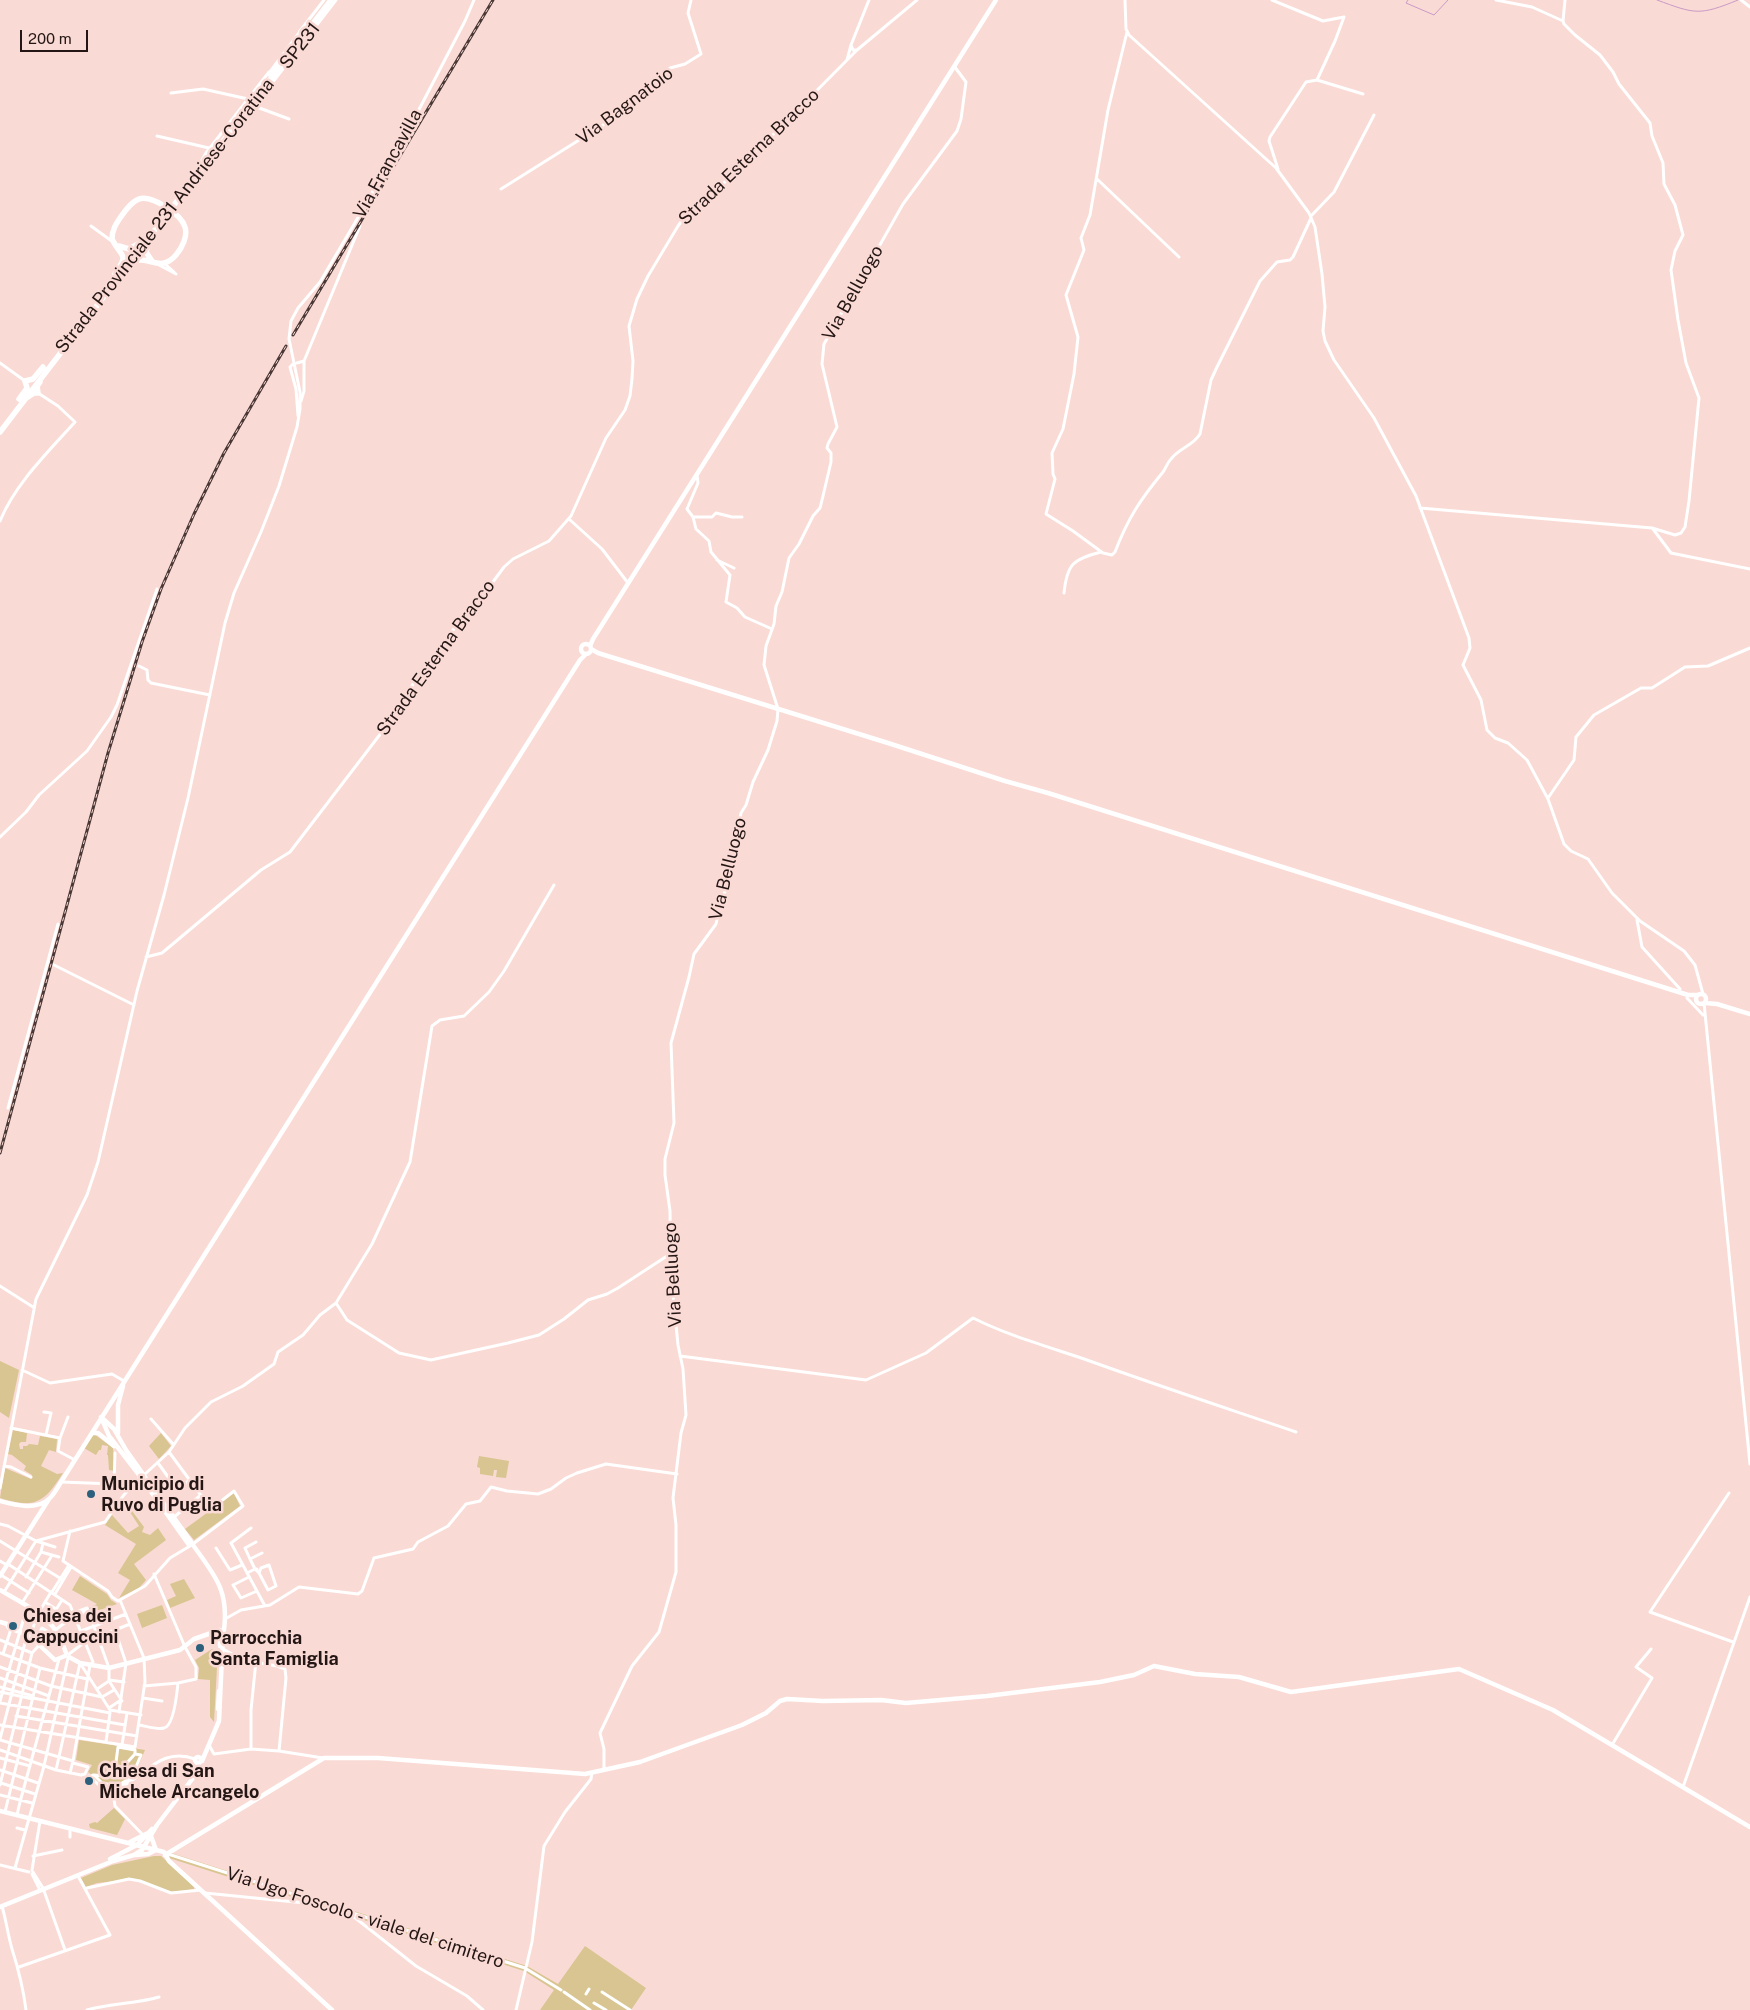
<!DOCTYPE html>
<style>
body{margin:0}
#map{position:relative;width:1750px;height:2010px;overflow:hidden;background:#fadad4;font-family:"Public Sans",sans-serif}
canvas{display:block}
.scale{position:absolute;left:20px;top:30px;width:68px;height:22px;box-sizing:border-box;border:2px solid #241614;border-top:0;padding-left:6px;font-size:15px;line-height:18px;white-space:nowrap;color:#241614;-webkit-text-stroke:4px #fadad4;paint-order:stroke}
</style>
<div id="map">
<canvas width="1750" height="2010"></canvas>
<div class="scale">200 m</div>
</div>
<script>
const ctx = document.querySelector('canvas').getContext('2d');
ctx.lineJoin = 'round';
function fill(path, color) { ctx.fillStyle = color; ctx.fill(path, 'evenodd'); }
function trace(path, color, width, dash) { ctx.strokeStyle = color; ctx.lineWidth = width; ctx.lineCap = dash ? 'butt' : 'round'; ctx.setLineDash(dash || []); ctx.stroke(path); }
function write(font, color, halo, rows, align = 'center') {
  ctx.font = font + ' "Public Sans",sans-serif'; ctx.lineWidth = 5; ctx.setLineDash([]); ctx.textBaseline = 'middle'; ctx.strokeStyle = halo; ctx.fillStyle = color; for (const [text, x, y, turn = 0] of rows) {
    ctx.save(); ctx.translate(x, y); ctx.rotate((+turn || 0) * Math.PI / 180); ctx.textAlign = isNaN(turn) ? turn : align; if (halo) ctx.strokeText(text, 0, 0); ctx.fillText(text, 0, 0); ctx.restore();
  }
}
fill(new Path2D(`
 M0,1361L19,1370L9,1418L0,1412Z
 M13,1430L27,1433L26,1442H21L19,1444L20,1449H23V1446H27L29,1444L38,1445L40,1436L57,1439L56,1452L49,1450L41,1466L57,1474L63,1473C44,1503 35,1509 0,1498L5,1468L31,1479L32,1475L24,1470L26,1466L12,1455L8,1454Z
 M161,1433L171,1446L159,1459L149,1446Z
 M94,1434L113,1448L115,1471L109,1470L108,1455H107L108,1446L102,1445L101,1450H99L96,1455L84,1448Z
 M479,1456L509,1461L506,1478L496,1477L497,1470H494L493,1476L480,1474V1468L477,1467Z
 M234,1493L240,1506L194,1540L185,1529Z
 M132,1511L144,1527L142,1532L150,1535L158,1528L166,1540L134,1564L146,1580L139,1588L119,1598L130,1580L118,1573L136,1544L105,1525L112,1515L128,1533L139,1526L130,1512Z
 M80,1576L107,1594L111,1600L117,1604L91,1613L89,1608L97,1604L72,1590Z
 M184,1579L195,1598L170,1608L167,1600L176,1596L170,1584Z
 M162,1605L167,1618L142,1628L137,1614Z
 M212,1649H218L214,1722L210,1717V1680L198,1679L199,1668L195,1660Z
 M79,1740L145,1750L135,1773L137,1775C125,1783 113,1794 100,1783C95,1779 93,1775 88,1772L92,1765L76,1760Z
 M114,1808L125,1819L117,1835L90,1828L89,1824L95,1822L97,1823Z
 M171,1853L527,1966L558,1984L585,1946L646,1988L631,2010H540L554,1990L524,1971L169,1858Z
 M154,1856H161L194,1887V1889L175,1892L166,1891L136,1879L97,1883L86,1887L81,1878L112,1865Z`), '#d8c591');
trace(new Path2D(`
 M1408,0L1406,3L1434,15L1448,0
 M1657,0C1695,14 1699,16 1738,0`), '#c89ac7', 1);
trace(new Path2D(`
 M1125,0L1126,29L1129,35L1276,168L1309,213L1315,227L1322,274L1325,307L1323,331L1325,341L1334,360L1374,418L1416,496L1469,638L1470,648L1463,665L1481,700L1487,730L1495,738L1508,743L1527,760L1548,799L1564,844L1571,851L1588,859L1612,893L1640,921L1684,951L1695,965L1703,994
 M1272,0L1323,21L1344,17
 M1741,0L1750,7
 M1563,21L1565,0
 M300,31L324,0
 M1127,32L1108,110L1090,215L1081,238L1084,250L1066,295L1078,337L1074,374L1063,429L1052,453L1053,474L1055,479L1046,514L1073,531L1103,553L1112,555L1115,552C1128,518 1140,500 1163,472C1166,468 1167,463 1171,459C1179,448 1193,446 1200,434L1211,380L1217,367L1260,281L1277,262L1290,260L1293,257L1311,218
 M851,45L853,50H857L917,0
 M847,60L851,45L869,0
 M1317,80L1363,94
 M171,93L203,89L248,99
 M254,106L289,119
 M248,111L252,109L336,0
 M157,136L209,148
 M203,162L202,160L206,153L269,72
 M1278,169L1269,141L1270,137L1306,82L1317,80L1335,41L1344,17
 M1097,179L1179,257
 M501,189L611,120L623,107L642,96L670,68L685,64L701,54L688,13L691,0
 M1311,216L1334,192L1374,115
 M91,226L113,242
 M165,264L174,272
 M159,265L176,274
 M0,363L25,381
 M297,363L304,361
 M293,364L290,367L296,389L298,416
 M301,401L304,391V361L360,226
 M697,475L698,483L687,509L693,517L696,529L709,541L711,552L730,575L726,602L737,608L745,617L772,629
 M1420,508L1652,528L1675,535L1681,533L1685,527L1689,501L1699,398L1686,363L1678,320L1671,270L1675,251L1683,235L1675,205L1664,184L1663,163L1652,136L1650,123L1619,84L1613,72L1600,55L1575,35L1564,24L1563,21L1532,7L1496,0
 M693,517H712L716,513L732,517H742
 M569,519L602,549L628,583
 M0,521C15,484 48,452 75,422L58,406L38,393
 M1653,529L1671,553L1750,569
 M717,560L734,568
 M1064,593C1067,564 1073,559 1101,552
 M139,666L147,670L148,680L151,683L210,695
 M1548,798L1574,760L1576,737L1594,715L1641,688H1652L1685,667L1708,666L1750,648
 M0,837L26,812L39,795L87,751L111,717L117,705L157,589
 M1637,920L1642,947L1680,989
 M146,957L162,953L261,870L290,852L401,707L413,684L462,618L478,602L504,567L513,559L549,541L571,516L606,438L625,410L630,396L632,379L633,361L629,326L637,299L648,276L678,226L691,208L730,178L857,50
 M48,962L134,1005
 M1687,998L1703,1015
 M1704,1003L1750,1464
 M8,1108L58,924
 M0,1286L33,1307
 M336,1303L347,1320L399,1353L431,1360L508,1343L539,1335L564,1319L588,1300L607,1294L618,1288L667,1256L675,1248
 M680,1356L866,1380L926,1353L973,1318C1009,1336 1049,1347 1087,1360C1156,1385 1226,1408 1296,1432
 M22,1370L50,1383L112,1374L124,1381
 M44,1412L51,1413L46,1435
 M68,1417L60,1438L58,1451L75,1460
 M151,1419L173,1444
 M11,1428L60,1438
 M169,1452L211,1509L234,1491L243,1506L193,1544
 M158,1463L176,1488L178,1489L190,1480
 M4,1466L11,1467L31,1477
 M144,1475L169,1452L185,1428L211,1402L243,1386L274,1364L278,1352L303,1335L320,1315L336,1303L372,1244L410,1162L432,1026L440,1020L464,1016L489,992L504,971L554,885
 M61,1482L114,1484
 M114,1484L115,1453
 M114,1487L129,1488
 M0,1488L36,1299L87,1195L98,1162L137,991L164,895L188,798L225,623L234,593L261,532L279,486L297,427L300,409V392L289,339L291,321L298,308L320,282L353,226L412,123L465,21L474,0
 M1729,1493L1650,1612L1733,1642
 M174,1517L201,1495
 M0,1524L8,1526L36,1541L105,1522L123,1496L140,1477
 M251,1528L231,1543L265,1606
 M70,1531L63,1561L108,1591L112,1597L118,1601L145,1586L170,1558L190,1546
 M0,1541L63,1580
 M43,1543L41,1552L59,1557
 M216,1548L230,1570L242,1565
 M250,1559L245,1548L256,1542
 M0,1561L7,1565
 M8,1564L70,1605L93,1662L90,1665L73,1761L70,1773
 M257,1569H255L250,1559L262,1553
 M247,1573L255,1569L259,1573L268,1590L276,1586L269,1565L261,1568L259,1573
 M1,1575L29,1593
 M26,1577L41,1552
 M249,1577L233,1585L241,1598L257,1591
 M4,1592L36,1541L55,1547
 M52,1592L69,1565
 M55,1594L71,1567
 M45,1602L56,1609
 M22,1603L51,1557
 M88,1610L109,1668V1681L122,1701
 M74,1613L87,1608L88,1610
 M225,1619L241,1610L270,1605L299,1587L358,1594L362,1591L374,1558L413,1549L418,1542L448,1526L466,1504L480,1501L491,1487L507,1491L538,1494L551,1489L566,1478L577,1473L606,1464L677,1474
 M49,1621L62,1600
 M115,1630L126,1663L119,1712
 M30,1636L38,1614L51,1592
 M0,1640L32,1653
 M44,1640L39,1634L42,1628L52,1634
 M63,1643L81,1631L126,1614
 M223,1649L243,1660L277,1666L285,1669L286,1678L279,1751
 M0,1653L40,1668L87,1679
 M3,1654L11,1629
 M69,1654L85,1642L130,1624
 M80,1663L110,1710
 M0,1667L51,1686L102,1697L114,1690
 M0,1678L49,1696
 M109,1680L124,1682
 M144,1686L178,1683
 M0,1687L33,1696
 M97,1689L109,1681
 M1,1692L33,1699
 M33,1698L110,1713
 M143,1698L162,1701
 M0,1701L27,1607
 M0,1703L125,1725
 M109,1708L121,1700
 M110,1710L141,1715
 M16,1716L137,1736
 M0,1725L135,1747L145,1682L144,1658L120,1600
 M139,1725C146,1726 157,1730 164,1728C174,1726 177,1693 178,1683L196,1679V1667L185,1647L154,1574
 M0,1739L27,1635
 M0,1740L73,1761
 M106,1742L110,1713
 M122,1745L127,1713
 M209,1745L214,1754L251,1749L279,1751L323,1758
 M1612,1745L1652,1678L1636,1667L1651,1649
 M251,1749V1710L256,1661
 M0,1750L56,1770L81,1775L85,1774L88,1767L73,1763
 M0,1758L30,1766
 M0,1770L38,1783
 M56,1770L80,1663
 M604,1770V1749L600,1733L632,1666L659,1632L676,1572V1525L673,1498L681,1433L686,1415L683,1369L678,1345L671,1275L670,1211L665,1175V1159L674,1123L671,1043L689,977L694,954L716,924L722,897L727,888L741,813L746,805L753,782L768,750L777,721L778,709L764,665L766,646L774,624L776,606L782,592L789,558L799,544L813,516L820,508L823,496L831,462V453L827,448L828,444L837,427L822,364L824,344L903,204L957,131L961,119L966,82L954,66
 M89,1776L101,1787L111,1791
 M90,1777L93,1775H94L114,1777L118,1747L135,1750V1754L141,1755L133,1774L134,1776L117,1786L102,1783L94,1775
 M114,1777L135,1754
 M1,1783L35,1794
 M0,1785L32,1653C47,1636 68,1618 88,1610
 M1683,1787L1750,1597
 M111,1791C142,1782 158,1745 195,1759
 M111,1791L113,1792L115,1806L143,1835
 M0,1795L32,1803
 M20,1802L59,1659
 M5,1812L40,1668
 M17,1815L20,1802
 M17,1828L25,1830
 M70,1837V1828
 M168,1854L525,1968L561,1990
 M33,1856L62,1850
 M0,1865L29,1872
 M15,1868L44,1766L68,1658
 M32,1870L40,1821
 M33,1872L43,1888L65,1950
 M32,1874L40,1890H42
 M87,1888L129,1879L140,1881L171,1893L201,1890
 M205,1893L305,1903L316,1902
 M2,1906C6,1920 8,1935 12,1949C19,1971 23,1986 26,2010
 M349,1913L416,1966L467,1996L483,2010
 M19,1967L110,1935L78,1876
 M564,1992L590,2010
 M602,1992L630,2010
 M586,1994L589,1989
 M594,2003L606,2010
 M87,2010C111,2003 136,2004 159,1997
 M516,2010L532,1942L544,1846L565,1812L591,1779L592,1772`), '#fff', 3);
trace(new Path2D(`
 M581 649a5 5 0 1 1 10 0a5 5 0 1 1-10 0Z
 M590,646L593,639L996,0
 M591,649L598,653L888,743L1005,781L1048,793L1688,995H1697
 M1696 999a5 5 0 1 1 10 0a5 5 0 1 1-10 0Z
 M1705,1003L1717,1004L1750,1014
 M101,1417L114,1429L126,1450L143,1474
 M101,1417L109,1436L140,1476
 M92,1433H98L114,1446
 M118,1433V1405L123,1386
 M145,1477L192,1543
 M142,1479L189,1545
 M0,1501C15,1505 37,1511 50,1498C54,1494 58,1487 61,1482L580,660L586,654
 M193,1545C215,1576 229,1590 224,1630
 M0,1576L49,1499
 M0,1590C30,1608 56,1617 66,1653
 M0,1622L7,1624L9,1628L30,1636L55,1660L65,1656
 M220,1646V1635
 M69,1657L80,1663L109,1668L180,1650L194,1639L220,1630
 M218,1709L219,1691
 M195 1760a3 3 0 1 1 6 0a3 3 0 1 1-6 0Z
 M202,1761L219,1721L223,1635
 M0,1811L164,1852L169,1861L332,2010
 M151,1836L156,1850
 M130,1842L148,1833
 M135,1855L148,1854L156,1850
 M165,1855L324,1758H378L585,1774L640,1762L742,1725L766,1713L780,1701L787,1699L823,1701L881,1700L906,1703L987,1696L1100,1682L1134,1675L1154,1666L1195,1674L1239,1677L1291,1692L1459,1669L1553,1710L1750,1827
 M110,1859L137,1845L152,1829
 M0,1907L113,1861L134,1855L142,1850L157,1825L193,1778L199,1764`), '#fff', 4.5);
trace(new Path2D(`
 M270,74L302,31
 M150,238L146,252L152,261
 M119,246L129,249L140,243
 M115,274C130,252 121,258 112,239C112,230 116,224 120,218C125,211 131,202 139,199C152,195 181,214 185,227C188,236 182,248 176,255C158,276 146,249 129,266
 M28,397L34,393H38L37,386L40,382
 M19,399L27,388L25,381L33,379L43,367
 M0,432L331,0`), '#fff', 5.5);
const rail = new Path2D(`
 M293,335L493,0
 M0,1153L108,753L142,642L161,589L194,514L224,453L286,346`);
trace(rail, '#4a3836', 3);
trace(rail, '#fadad4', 1, [4]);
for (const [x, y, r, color] of [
 [91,1494,5,"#2c607c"],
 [13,1626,5,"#2c607c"],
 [200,1648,5,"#2c607c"],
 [89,1781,5,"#2c607c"]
]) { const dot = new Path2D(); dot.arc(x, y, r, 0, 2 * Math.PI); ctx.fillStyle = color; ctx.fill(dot); trace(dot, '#fadad4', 2); }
write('18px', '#241614', '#fadad4', [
 ["SP231",300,46,-52],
 ["Via Bagnatoio",625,106,-37],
 ["Strada Esterna Bracco",749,157,-44],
 ["Via Francavilla",388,164,-61],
 ["Strada Provinciale 231 Andriese-Coratina",165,216,-52],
 ["Via Belluogo",853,293,-61],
 ["Strada Esterna Bracco",436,658,-54],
 ["Via Belluogo",728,869,-76],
 ["Via Belluogo",673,1275,-93],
 ["Via Ugo Foscolo - viale del cimitero",365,1918,18]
]);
write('bold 18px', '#241614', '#fadad4', [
 ["Municipio di",101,1484],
 ["Ruvo di Puglia",101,1505],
 ["Chiesa dei",23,1616],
 ["Cappuccini",23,1637],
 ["Parrocchia",210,1638],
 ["Santa Famiglia",210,1659],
 ["Chiesa di San",99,1771],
 ["Michele Arcangelo",99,1792]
], 'left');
</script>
